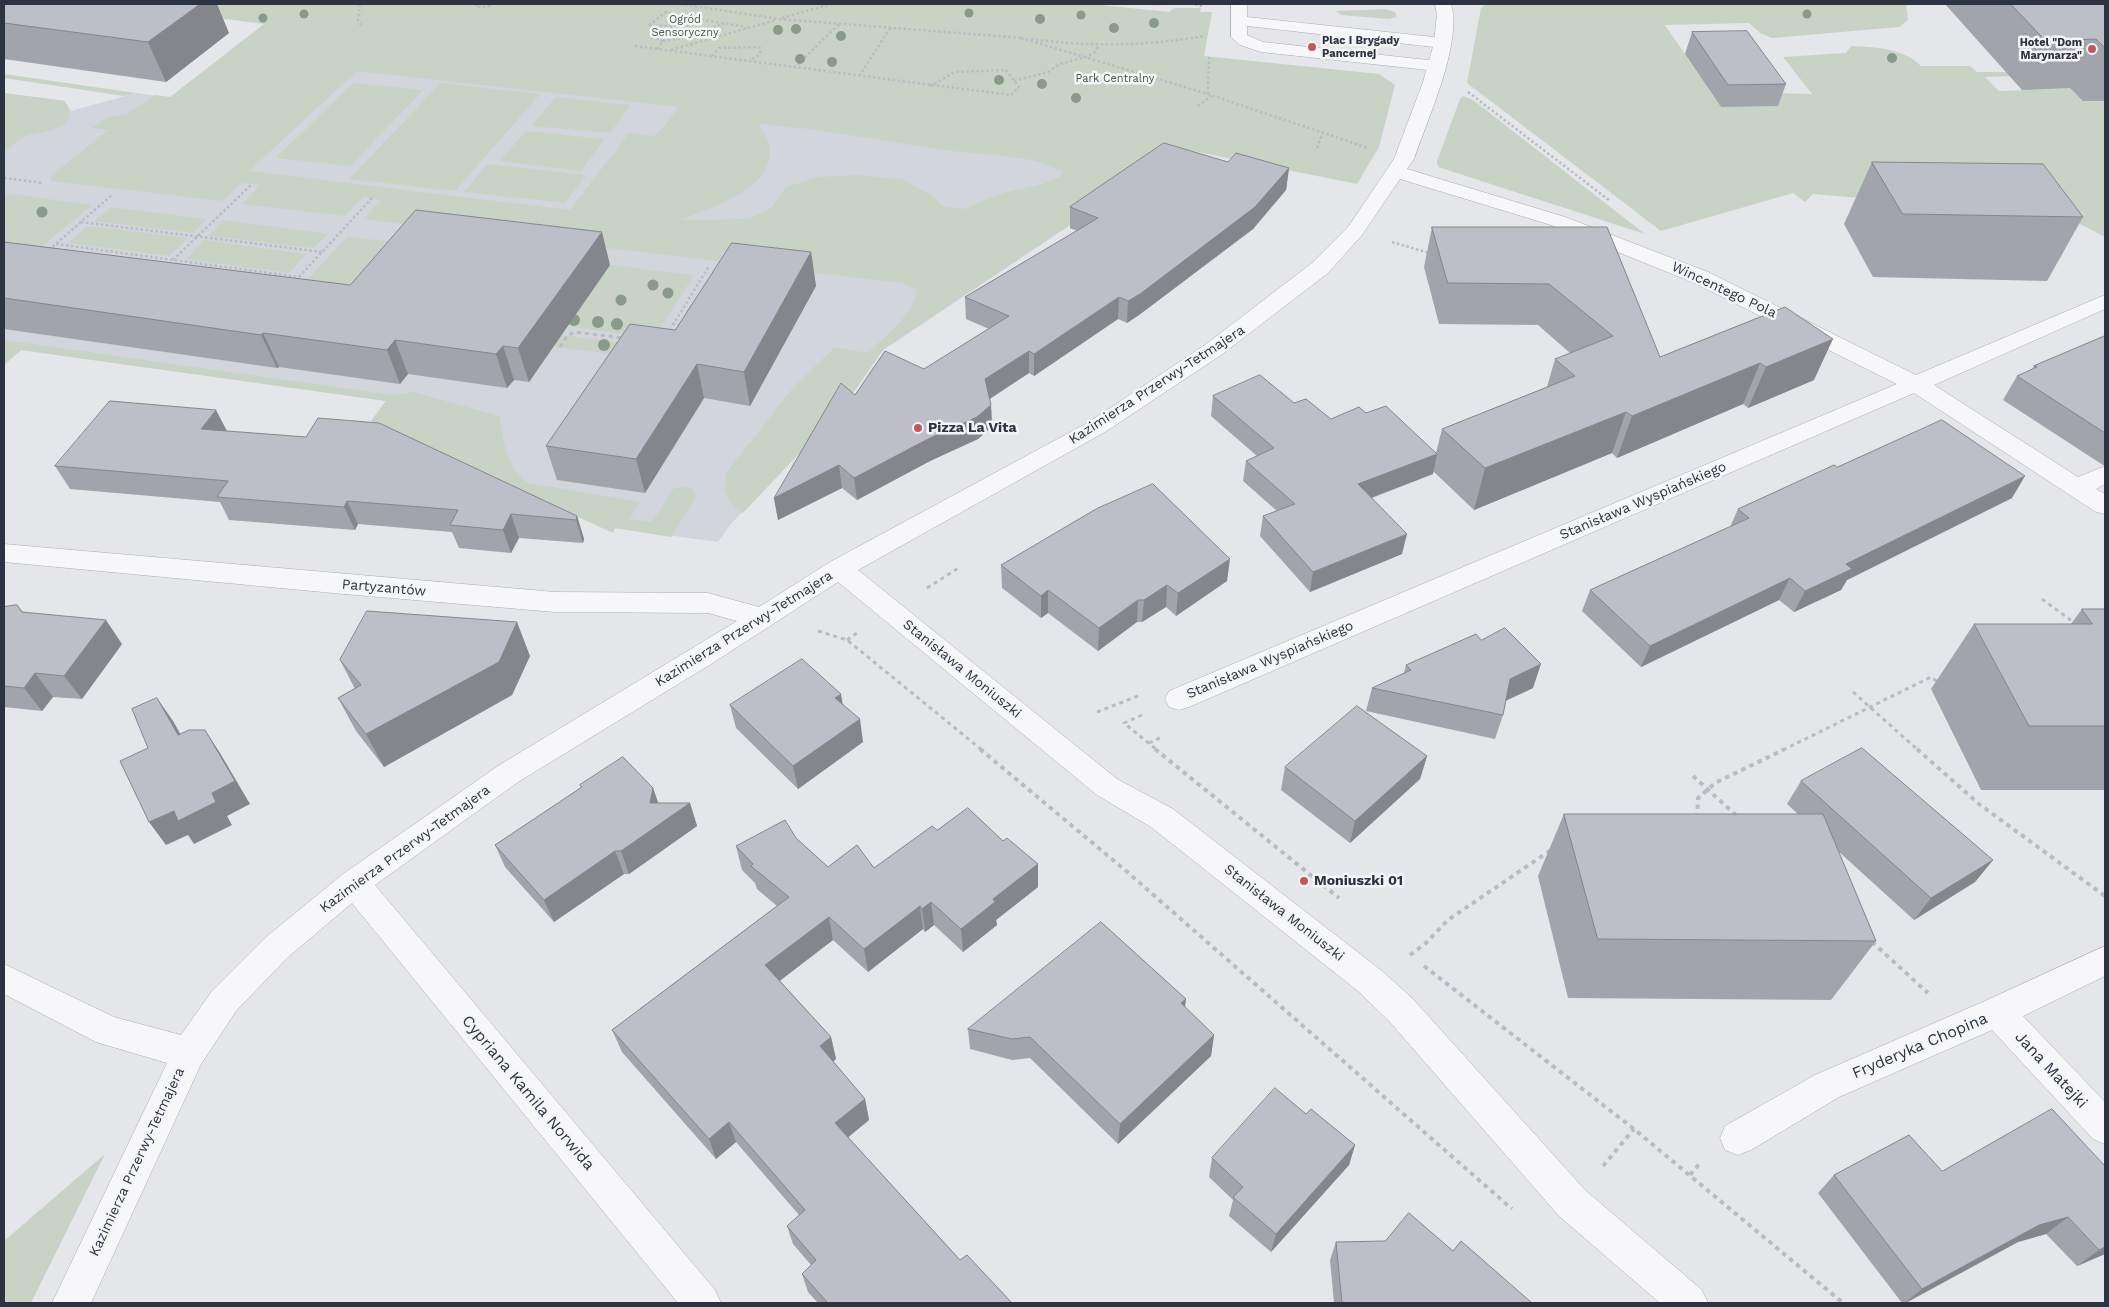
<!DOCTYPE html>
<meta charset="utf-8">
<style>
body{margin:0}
#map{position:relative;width:2109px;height:1307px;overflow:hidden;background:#e4e6ea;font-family:"Work Sans",sans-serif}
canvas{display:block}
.frame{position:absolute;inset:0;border:5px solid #2d3341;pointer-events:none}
</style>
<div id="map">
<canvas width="2109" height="1307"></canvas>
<div class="frame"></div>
</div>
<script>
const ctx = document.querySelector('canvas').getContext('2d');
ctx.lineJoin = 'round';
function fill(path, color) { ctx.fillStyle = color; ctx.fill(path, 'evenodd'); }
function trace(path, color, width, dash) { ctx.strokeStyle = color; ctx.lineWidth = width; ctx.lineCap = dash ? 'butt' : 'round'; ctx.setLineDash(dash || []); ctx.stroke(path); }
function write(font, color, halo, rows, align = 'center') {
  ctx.font = font + ' "Work Sans",sans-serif'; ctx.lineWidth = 5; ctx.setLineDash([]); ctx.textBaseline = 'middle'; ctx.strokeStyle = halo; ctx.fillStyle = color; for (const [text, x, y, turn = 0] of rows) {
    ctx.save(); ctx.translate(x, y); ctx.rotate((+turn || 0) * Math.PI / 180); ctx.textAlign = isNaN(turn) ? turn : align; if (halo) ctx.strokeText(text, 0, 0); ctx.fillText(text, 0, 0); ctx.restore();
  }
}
fill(new Path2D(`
 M271,48L1171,158L883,350L844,406L730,525L718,542L615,528L613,533L371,421L386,401L21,350L4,365V93L65,101L71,111L136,93L172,98Z`), '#d2d5dc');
fill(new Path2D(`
 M110,4H1091L1169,12L1174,8H1201L1200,12H1212L1204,56L1379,74L1395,85L1379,147L1357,184L1183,149L883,350L844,406L743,513C726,500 721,493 727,472L793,388L835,347L868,353C883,338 917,312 916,290L902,283L363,219L381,200L363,197L345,216L242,204L260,185L242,183L222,201L51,181V176L108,130L92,128L108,117L127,114L155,95L170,97L264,24ZM357,71L678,107L665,126L654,136L629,133L570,210L249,171ZM758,124C820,128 881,141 943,150C984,156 1022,152 1062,171L1060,177L1043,184L1002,193L963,209L943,206L933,196L901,179L857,175L818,177L786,187L771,208L749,219L681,220C710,208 782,187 768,141C766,134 761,129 758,124Z
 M1486,4H1906L1908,20L1899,27L1772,38L1760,33L1749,23L1665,25L1721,107L1777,93L1812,94L1783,57L1846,53L1851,46C1875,47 1903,48 1921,66H1970L1977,72H2048L2059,77L2083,101H2105V237L2063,215L1813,194L1805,202L1793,193L1661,231L1467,83L1481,8ZM2014,76L2027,90L1999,91L1985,77Z
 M1386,9L1395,12L1397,17L1389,19L1341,15L1336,11Z
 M4,74L136,93L124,96L4,78Z
 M353,83L423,90L350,166L276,158Z
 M441,83L540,94L455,191L349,179Z
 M4,93L65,101C81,131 45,130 26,136C18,139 10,147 4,153Z
 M1463,96L1473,100L1645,234L1438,167L1437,161L1460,99Z
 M556,97L631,105L610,133L531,126Z
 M526,131L604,139L581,171L500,161Z
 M487,164L586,175L565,203L464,192Z
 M4,193L92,205L11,272L4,271Z
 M111,207L207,219L193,233L94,221Z
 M223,220L328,234L313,248L209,236Z
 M88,226L188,238L169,256L68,243Z
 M347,237L426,245L392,285L281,308Z
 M204,240H205L306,254L289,273L186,259Z
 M610,265L694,275L662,326L636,336L547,323L554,334L668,349L682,363L443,333L580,309Z
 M4,340L393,395L414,392L499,416C504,441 506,469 528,483L640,502L629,519L652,522L674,488L689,487L694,491L696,497L671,537L615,528L613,533L371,421L386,401L21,350L4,365Z
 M105,1154L31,1303H4V1241Z`), '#c8d3c6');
const lane = new Path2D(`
 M1231,4H1247V17L1443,38L1451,43L1443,48L1247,26V35L1263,42L1437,61L1445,66L1437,71L1261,52L1240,45L1231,37Z`);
const street = new Path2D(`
 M1435,4H1451C1463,42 1427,121 1414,159L1407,169L1565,217L1708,272L1916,375L2105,295V309L1934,385L2078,477L2105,466V484L2096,489L2105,494V514L2096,512L1914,393L1189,707L1179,710L1169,707L1165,699L1169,691L1897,384L1692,282L1551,225L1400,179L1362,235L1328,273L1221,355L1105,432L858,570L1117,779L1173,809L1382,971L1413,999L1585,1190L1702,1290L1708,1303H1660L1559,1216L1389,1021L1358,991L1151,827L1097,795L838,582L711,664L518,782L375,885L715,1290L721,1303H678L352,903L287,958L236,1011L201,1064L91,1303H52L167,1063L96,1042L4,994V964L114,1017L181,1035L212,991L265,938L343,874L498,766L737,621L708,613L555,612L344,594L4,562V544L555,592L708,593L759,607L830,562L1089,422L1205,345L1312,263L1348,227L1394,159L1423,82L1434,43L1437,14Z
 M2105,946V976L2023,1016L2105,1102V1144L2093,1139L1992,1030L1839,1097L1751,1150L1738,1155L1725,1150L1720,1138L1725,1126L1815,1075L1985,1001Z`);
trace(lane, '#a9adb4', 1);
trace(street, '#a9adb4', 1);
trace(new Path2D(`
 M360,4L358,20L361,25
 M476,4V7H488L490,4
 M680,4L779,19L1022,38
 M1152,4H1168
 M1195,4L1202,6
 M782,18L831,4
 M691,20L685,29L697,32L724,24
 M672,26H648L666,12L676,15L679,20
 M1021,38L1208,94L1368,148
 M1031,39C1089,47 1146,46 1204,36
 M663,41L681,38L670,30
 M635,46L932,85
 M657,49L663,41L651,37L652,34L670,30L679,20L697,19L747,27
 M671,50L776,20
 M712,56L719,48L759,47L761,50L759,55L749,61
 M794,68L839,24
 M1006,70L1019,87L1011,95L932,85L955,72Z
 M859,76L891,27
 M1014,81L1048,72L1060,64L1086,57L1095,52L1098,46
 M930,86L932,85
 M1468,92L1610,201
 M1208,94L1209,57
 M1198,106L1211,96
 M1317,148L1323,132
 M4,178L43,183
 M81,222L322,252
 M1392,242L1429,253
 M56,244L299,277
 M49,250L113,194
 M173,260L252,184
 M299,277L372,198
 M673,325L709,266`), '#babcc2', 2.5, [2.5, 2.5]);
trace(new Path2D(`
 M669,332L674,323
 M560,347L567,336L575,332L623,338
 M927,588L960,567
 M2042,599L2076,624
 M818,631L847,640L982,750
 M847,640L857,633
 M1853,692L1918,750
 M1097,712L1138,696
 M1142,715L1124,723L1157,750
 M1149,743L1162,737
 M1783,750L1931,677L1939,683`), '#babcc2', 3, [4, 4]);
trace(new Path2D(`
 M980,749L1125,870L1512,1209
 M1155,749L1339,898
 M1917,749L1979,804L2105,896
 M1693,776L1738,817
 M1697,818L1698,798L1715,783L1785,749
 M1872,942L1928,993
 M1410,955L1426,943L1448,920L1551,850
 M1424,966L1634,1129L1843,1303
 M1603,1166L1634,1129
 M1690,1175L1701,1162`), '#babcc2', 4, [4.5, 4.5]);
fill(lane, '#f7f7f9');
fill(street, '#f7f7f9');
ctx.fillStyle = '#899a8a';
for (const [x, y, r] of [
 [969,13,4.5],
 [304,14,4.5],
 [1807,14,4.5],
 [1081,15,4.5],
 [263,18,4.5],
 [1040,19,5],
 [1154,23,5],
 [1114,28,5],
 [796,29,5],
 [778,30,5],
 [841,36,5],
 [1892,58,5],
 [800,59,5],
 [832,62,5],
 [999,80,5],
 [1042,84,5],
 [1076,98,5],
 [42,212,5.5],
 [653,285,5.5],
 [668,293,5.5],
 [621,300,5.5],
 [574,320,6],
 [598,322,6],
 [617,324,6],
 [604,345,6]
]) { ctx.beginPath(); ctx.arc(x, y, r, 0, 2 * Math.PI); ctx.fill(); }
fill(new Path2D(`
 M4,4L229,33L166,82L4,59Z
 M1945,4H2105V101H2083L2070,88L2022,90Z
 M1692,32L1786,84L1778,106L1721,107L1685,54Z
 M1228,162L1289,168L1286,190L1253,229L1139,315L1127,323L1118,319L1034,376L1029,373L990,399L991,405L992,427L978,439L930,461L857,500L842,488L778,520L774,498L855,395L924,369L989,329L966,319L965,297L1077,231L1070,228V207Z
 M1872,162L2083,217L2047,281L1873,277L1844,224Z
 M1432,227H1607L1660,357L1785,307L1814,380L1748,408L1743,404L1617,458L1612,453L1474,510L1433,471V474L1372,498L1402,554L1310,592L1260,536L1263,516L1277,511L1243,481L1246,461L1257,456L1211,416L1213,396L1294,403L1331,419L1366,413L1436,453L1442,429L1547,387L1555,359L1570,353L1538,325L1439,324L1424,267Z
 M4,242L350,285L610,265L529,382L514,380L507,388L408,374L400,384L279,367L277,368L4,329Z
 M811,252L816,286L750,406L704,398L645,493L557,480L546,446L675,330Z
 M2105,336V465H2103L2003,400L2017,376L2032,370L2034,366Z
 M227,431L577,516L584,539L583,543L519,538L511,553L459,548L452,532L358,524L355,530L229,520L220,502L70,489L55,466Z
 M1837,467L2012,498L1847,580L1841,590L1794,612L1779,600L1641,667L1582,611L1590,590L1730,527L1738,509Z
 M1001,565L1227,581L1176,616L1166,607L1142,622H1137L1098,651L1048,613L1041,618L1002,588Z
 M17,605L23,612L122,644L82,699L53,697L42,711L4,707V607Z
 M2082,609H2105V790H1981L1931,689L1974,624H2071Z
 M530,656L512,695L384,767L356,731L338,698L355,689L340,660Z
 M1406,665L1533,688L1506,701L1503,715L1495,739L1366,711L1372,688L1404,673Z
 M843,704L863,742L798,789L736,728L730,705Z
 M1427,756L1420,779L1350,843L1281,790L1285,767Z
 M1801,781L1993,860L1975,882L1914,920L1838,851L1876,941L1831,1000L1568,998L1538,876L1564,814H1798L1787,804Z
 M580,785L653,788L658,803H690L697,826L629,874H624L554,922L505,867L495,845L581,788Z
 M937,830L1003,841L1038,864V887L996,920L997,925L963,952L934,925L925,932L923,929L868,972L833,940L780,981L831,1037L836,1059L833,1061L865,1099L869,1120L848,1137L960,1260L1012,1303H818L808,1292L802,1274L811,1265L793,1244L787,1226L799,1215L736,1142L716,1159L622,1052L612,1030L777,906L757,889L755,883L742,870L736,846L796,838L828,867L874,868Z
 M1186,999L1185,1007L1214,1035L1211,1056L1118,1144L1030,1058L1012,1060L970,1049L968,1029Z
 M1306,1114L1355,1145L1349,1165L1271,1252L1229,1216L1233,1200L1209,1177L1212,1158Z
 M2105,1166V1254L2077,1266L2046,1234L2018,1242L1906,1303H1902L1818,1193L1834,1175Z
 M1336,1242L1532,1303H1334L1330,1260Z`), '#a2a4ab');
fill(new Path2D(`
 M200,4H217L229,33L166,82L148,42Z
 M1289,168L1286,190L1253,229L1139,315L1127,323L1128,301Z
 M602,232L610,265L529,382L518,348Z
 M811,252L816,286L750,406L744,372Z
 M1119,297L1118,319L1034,376V354Z
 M263,333L279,367L277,368L261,335Z
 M1833,339L1814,380L1748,408L1766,367Z
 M395,340L408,374L400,384L387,350Z
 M503,346L514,380L507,388L496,354Z
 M1029,351V373L986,401L985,379Z
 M1760,363L1743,404L1617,458L1632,416Z
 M697,364L704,398L645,493L636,459Z
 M991,405L992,427L978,439L930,461L857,500L854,478Z
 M216,410L228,433L201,429Z
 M1626,412L1612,453L1474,510L1485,468Z
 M1437,454L1433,474L1354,504L1358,484Z
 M839,465L842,488L778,520L774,498Z
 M2025,476L2012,498L1847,580L1841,590L1794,612L1805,591L1846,564Z
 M347,501L358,524L355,530L344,507Z
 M511,514L519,538L511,553L503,530Z
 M577,516L584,539L583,543L576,520Z
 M1407,534L1402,554L1310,592L1313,572Z
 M1230,559L1227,581L1176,616L1178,593Z
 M1790,578L1779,600L1641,667L1650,646Z
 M1167,585L1166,607L1142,622L1144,600Z
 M1048,590V613L1041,618V596Z
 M1138,600L1137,622L1098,651L1099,628Z
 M106,620L122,644L82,699L64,676Z
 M517,622L530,656L512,695L384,767L366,734Z
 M1541,664L1533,688L1502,702L1510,679Z
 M35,673L53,697L42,711L24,688Z
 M841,694L845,718L835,698Z
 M157,698L173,721L194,758L178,735Z
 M860,719L863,742L798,789L793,766Z
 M205,730L220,753L250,804L227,816L232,825L194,844L188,835L166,845L149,822L212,793Z
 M1427,756L1420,779L1350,843L1355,821Z
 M653,788L661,811L690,803L697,826L629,874L621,851L650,803Z
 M615,851L624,874L554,922L544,900Z
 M1993,860L1975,882L1914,920L1931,898Z
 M1038,864V887L996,920L997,925L963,952L961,929L993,899Z
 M931,902L934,925L925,932L922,909Z
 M920,906L923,929L868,972L864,949Z
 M829,917L833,940L771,987L765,965Z
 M1186,999L1183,1020L1181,1003Z
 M1214,1035L1211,1056L1118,1144L1120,1124Z
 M831,1037L836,1059L826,1068L820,1046Z
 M865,1099L869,1120L840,1144L835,1123Z
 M729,1122L736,1142L716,1159L709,1139Z
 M1355,1145L1349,1165L1271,1252L1276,1234Z
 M2068,1217L2046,1234L2018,1242L1905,1303L1922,1289L2039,1225Z
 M2105,1247V1254L2077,1266L2099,1250Z`), '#84868b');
const building = new Path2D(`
 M4,4H200L148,42L4,23Z
 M2011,4H2105V48L2096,39L2046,41Z
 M1747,31L1786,84L1728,85L1692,32Z
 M1164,143L1228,162L1236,153L1289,168L1255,207L1140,294L1128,301L1119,297L1034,354L1029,351L985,379L991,405L977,417L928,439L854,478L839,465L774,498L841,383L855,395L885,351L924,369L1009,316L965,297L1098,218L1070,207Z
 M1872,162L2043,164L2083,217L1903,214Z
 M416,210L602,232L518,348L503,346L496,354L395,340L387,350L263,333L261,335L4,298V242L350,285Z
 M1432,227H1607L1660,357L1785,307L1833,339L1766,367L1760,363L1632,416L1626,412L1485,468L1442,429L1575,376L1555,359L1613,336L1549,284L1448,283Z
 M732,243L811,252L744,372L697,364L636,459L546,446L630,324L675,330Z
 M2105,336V433L2017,376L2037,367L2034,366Z
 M1260,375L1294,403L1306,399L1331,419L1359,407L1366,413L1386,406L1437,454L1358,484L1407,534L1313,572L1263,516L1295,504L1246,461L1274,448L1213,396Z
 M110,401L216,410L201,429L306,437L318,418L379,423L577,516L576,520L511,514L503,530L450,525L458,510L347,501L344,507L217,497L228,481L55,466Z
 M1942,420L2025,476L1846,564L1852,569L1805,591L1790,578L1650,646L1590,590L1749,518L1738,509L1834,465L1837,467Z
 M1153,484L1230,559L1178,593L1167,585L1144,600H1138L1099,628L1048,590L1041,596L1001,565L1096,509Z
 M17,605L22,612L106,620L64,676L35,673L24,688L4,686V607Z
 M2082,609H2105V726H2029L1974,624H2092Z
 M367,611L517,622L499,662L366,734L338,698L361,685L340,660Z
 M1505,628L1541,664L1510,679L1503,715L1372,688L1411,670L1406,665L1476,634L1481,640Z
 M802,659L841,694L835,698L860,719L793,766L730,705Z
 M157,698L178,735L189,730H205L235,781L212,793L216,802L178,821L174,811L149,822L120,761L148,748L132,709Z
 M1357,706L1427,756L1355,821L1285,767Z
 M1862,748L1993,860L1931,898L1801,781Z
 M623,757L653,788L650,803H690L621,851H615L544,900L495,845L582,787L580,785Z
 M968,808L1003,841L1007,838L1038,864L993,899L995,902L961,929L931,902L922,909L920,906L864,949L829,917L765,965L831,1037L820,1046L865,1099L835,1123L960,1260L967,1255L1012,1303H828L802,1274L816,1260L787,1226L805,1210L729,1122L709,1139L612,1030L789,897L751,866L753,864L736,846L785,820L796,838L828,867L857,845L874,868L932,826L937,830Z
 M1564,814H1823L1876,941L1598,939Z
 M1101,922L1186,999L1181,1003L1214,1035L1120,1124L1030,1037L1012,1039L968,1029Z
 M1275,1088L1306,1114L1311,1109L1355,1145L1276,1234L1233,1197L1243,1187L1212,1158Z
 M2052,1109L2105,1166V1247L2099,1250L2068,1217L2039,1225L1922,1289L1834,1175L1909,1135L1942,1171Z
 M1409,1213L1453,1251L1461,1241L1532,1303H1342L1336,1242L1385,1241Z`);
fill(building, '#bcbfc7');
trace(building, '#84868b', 1);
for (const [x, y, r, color] of [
 [1312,47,5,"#c1585e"],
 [2092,49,5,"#c1585e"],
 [918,428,5,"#c1585e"],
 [1304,881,5,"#c1585e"]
]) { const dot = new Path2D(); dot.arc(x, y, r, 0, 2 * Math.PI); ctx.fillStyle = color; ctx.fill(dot); trace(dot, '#f4f5f8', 2); }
write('11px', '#3f5b3c', '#f4f5f8', [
 ["Ogród",685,20],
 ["Sensoryczny",685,33],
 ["Park Centralny",1115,79]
]);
write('bold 11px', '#2d3341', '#f4f5f8', [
 ["Plac I Brygady",1322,41],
 ["Pancernej",1322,54],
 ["Hotel \"Dom",2082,43,"right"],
 ["Marynarza\"",2082,56,"right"]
], 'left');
write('14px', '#2d3341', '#f4f5f8', [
 ["Wincentego Pola",1724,290,25],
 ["Kazimierza Przerwy-Tetmajera",1157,385,-33],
 ["Stanisława Wyspiańskiego",1643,501,-23],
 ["Partyzantów",384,588,5],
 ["Kazimierza Przerwy-Tetmajera",744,629,-32],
 ["Stanisława Wyspiańskiego",1270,660,-23],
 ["Stanisława Moniuszki",962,669,39],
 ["Kazimierza Przerwy-Tetmajera",405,849,-36],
 ["Stanisława Moniuszki",1284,913,38],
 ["Kazimierza Przerwy-Tetmajera",137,1162,-65]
]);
write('bold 14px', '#2d3341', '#f4f5f8', [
 ["Pizza La Vita",928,428],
 ["Moniuszki 01",1314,881]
], 'left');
write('16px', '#2d3341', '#f4f5f8', [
 ["Fryderyka Chopina",1920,1046,-23],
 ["Jana Matejki",2051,1070,47],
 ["Cypriana Kamila Norwida",528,1093,50]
]);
</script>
